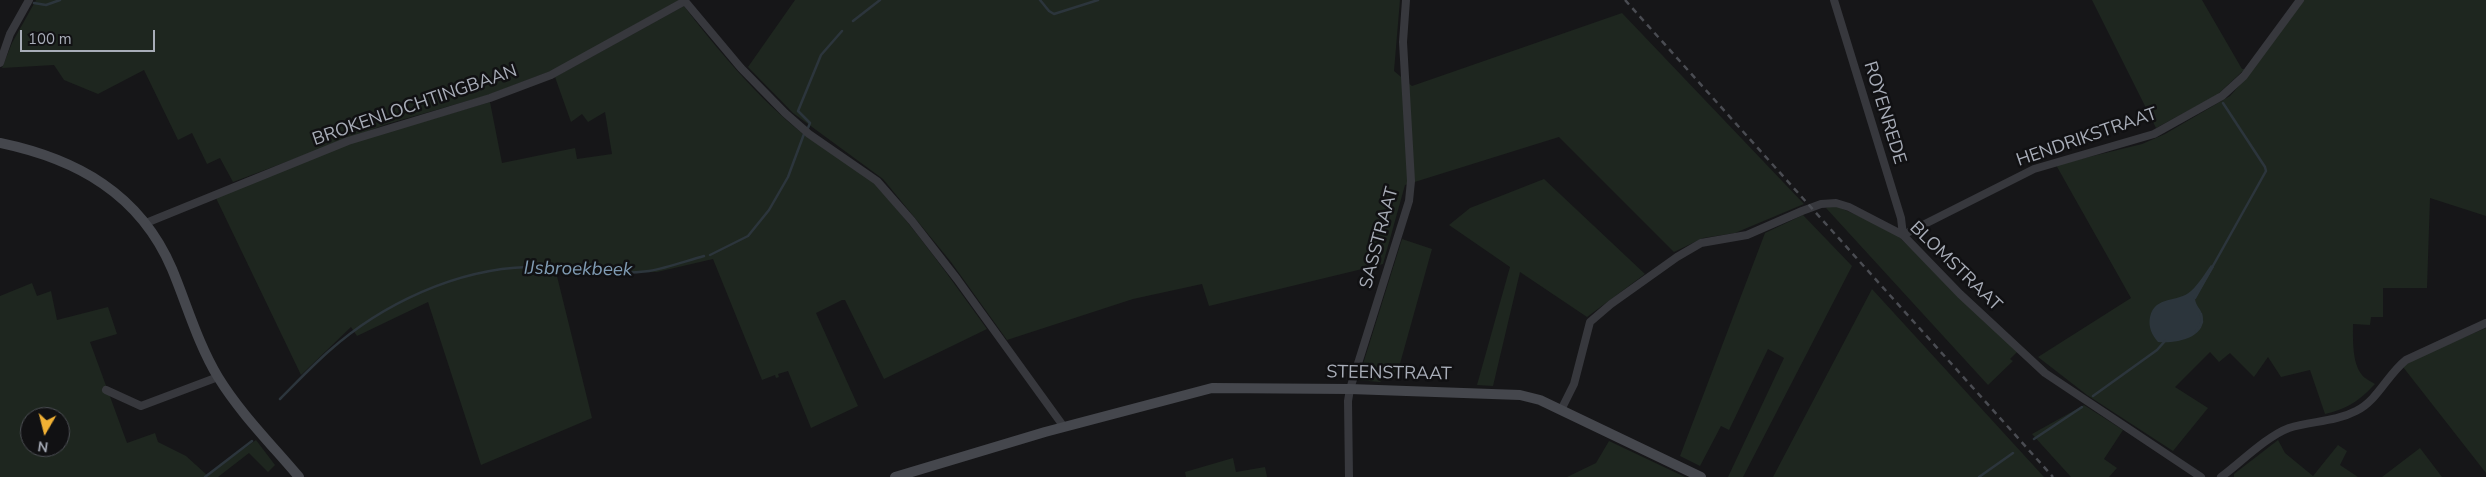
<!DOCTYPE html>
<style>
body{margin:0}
#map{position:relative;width:2486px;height:477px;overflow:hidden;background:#161618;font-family:"Nunito Sans",sans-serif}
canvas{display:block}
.north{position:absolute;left:20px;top:407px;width:50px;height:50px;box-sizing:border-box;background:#111113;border:1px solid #4d4f55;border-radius:50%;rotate:188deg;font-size:14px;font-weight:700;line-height:20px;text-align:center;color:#a8adb8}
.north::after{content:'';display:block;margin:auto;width:18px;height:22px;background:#f2b134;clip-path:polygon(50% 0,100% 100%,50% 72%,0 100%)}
.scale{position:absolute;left:20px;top:30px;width:135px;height:22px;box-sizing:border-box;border:2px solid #a8adb8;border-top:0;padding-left:6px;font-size:15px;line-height:18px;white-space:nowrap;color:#a8adb8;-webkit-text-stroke:4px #111113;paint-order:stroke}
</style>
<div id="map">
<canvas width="2486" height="477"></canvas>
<div class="north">N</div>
<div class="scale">100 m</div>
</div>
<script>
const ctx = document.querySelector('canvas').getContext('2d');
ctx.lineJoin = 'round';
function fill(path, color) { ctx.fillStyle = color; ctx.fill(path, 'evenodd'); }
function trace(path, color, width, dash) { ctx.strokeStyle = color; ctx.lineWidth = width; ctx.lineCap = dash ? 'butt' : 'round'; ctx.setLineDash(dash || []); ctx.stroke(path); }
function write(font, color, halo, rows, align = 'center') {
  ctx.font = font + ' "Nunito Sans",sans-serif'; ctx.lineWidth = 5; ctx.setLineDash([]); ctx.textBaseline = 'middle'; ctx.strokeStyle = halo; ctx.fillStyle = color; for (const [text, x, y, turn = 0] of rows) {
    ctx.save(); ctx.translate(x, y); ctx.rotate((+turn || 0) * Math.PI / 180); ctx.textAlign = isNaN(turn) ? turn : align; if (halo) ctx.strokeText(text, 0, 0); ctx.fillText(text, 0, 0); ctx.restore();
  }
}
fill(new Path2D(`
 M36,0H679L556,69L485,96L387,124L233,182L220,158L207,164L192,133L178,140L144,70L98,94L64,80L54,65L2,68L12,43Z
 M795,0H1400L1394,71L1412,86L1622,13L1804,204L1735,233L1703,238L1674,252L1559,137L1405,185L1383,264L1209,306L1202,284L1133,299L1007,340L951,262L883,179L793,113L748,67Z
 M2092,0H2202L2242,69H2245L2217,95L2156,128Z
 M2304,0H2486V216L2430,198L2427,288H2383V317H2371L2370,325L2353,324C2353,339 2352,363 2362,375C2365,379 2371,381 2375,384C2359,401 2347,409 2325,414L2310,370L2281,377L2268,357L2254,377L2230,353L2219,362L2210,352L2175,387L2208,408L2173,451L2087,395L2038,357L2131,298L2056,165L2142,144L2165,134L2230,96L2246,78Z
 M684,6C716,48 760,100 802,133C823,149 853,162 871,180C914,226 950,278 987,329L884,379L845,300H842L816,313L858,406L811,428L788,371L778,374L779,377L776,378L775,375L762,380L713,259L657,272L604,273L554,264L592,418L481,465L428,302L357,336L351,327L301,375L216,198L350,143L490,102L502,163L575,148L577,159L612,154L605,112L588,122L582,114L571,122L555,77Z
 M1544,179L1645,274L1587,317L1520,272L1493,386L1477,385L1510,267L1449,225L1470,208Z
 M1834,205L1894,232L2017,352L2010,359L2013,361L1988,385L1826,208Z
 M1803,215L1852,266L1743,477H1728L1784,358L1768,349L1729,430L1721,426L1700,466L1680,456L1765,233Z
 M1402,239L1432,249L1396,378H1384L1380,382L1358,380Z
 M32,283L37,296L51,291L57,320L108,307L117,334L90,342L127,443L155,433L158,442L186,456L207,475L256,440L275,465L268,472L249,453L218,477H0V296ZM30,417H60V447H30Z
 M1872,289L2044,477H1773Z
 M2486,328V473L2403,367L2417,357Z
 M2084,405L2123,430L2104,459L2117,468L2109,477H2071L2032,434Z
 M2278,440L2285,453L2313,476L2338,445L2347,451L2340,465L2358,477H2234V474Z
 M1609,441L1685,477H1567L1596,463Z
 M2420,448L2442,477H2382Z
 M1233,458L1236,472L1265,467L1267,477H1186L1185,472Z`), '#1e261f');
fill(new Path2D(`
 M2211,265L2214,267L2195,299C2196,306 2200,308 2202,314C2209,338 2174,344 2158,342C2152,335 2148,327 2150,317C2155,295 2178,303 2191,291C2199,284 2205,273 2211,265Z`), '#2c353c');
trace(new Path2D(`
 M1040,0L1049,11L1054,14L1098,0
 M34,3L46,5L60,0
 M853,21L880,0
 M808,128L810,123L798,111L821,55L842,31
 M710,255L748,236L769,210L788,177L804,134
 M2195,298L2266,171L2265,167L2223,103
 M2196,331L2202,322L2201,314
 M2093,396L2157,350L2165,341
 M280,399C296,383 312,366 329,351C382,304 456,269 528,267C568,266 609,277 649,271C667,268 686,261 704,256
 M2034,439L2082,407
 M205,477L252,441
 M1979,477L2013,453`), '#2c353c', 2.5);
trace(new Path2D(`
 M684,0L741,68L785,113L809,134L877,181L912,221L957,279L1064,427
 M1834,0L1901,218L1903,235
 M0,63L10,34L29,0
 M146,223L348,141L490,98L551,75L685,1
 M1903,235L2034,169L2154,134L2222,96L2244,76L2300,0
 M106,390L141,406L218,377
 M1561,410L1574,384L1590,322L1611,304L1677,257L1701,243L1747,235L1802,211L1821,204L1836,203L1849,207L1903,235L1960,294L2045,373L2201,477
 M1349,477L1348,401L1350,389L1409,201L1411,181L1403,42L1406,0
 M2221,477C2240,463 2267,436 2289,428C2311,421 2335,422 2356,411C2378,400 2387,375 2406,360L2486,323`), '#37383d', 8);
trace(new Path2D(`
 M0,143C77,159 140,194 172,269C187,305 198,344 218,377C240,413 272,445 299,477
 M895,477L1045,432L1212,388L1350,389L1520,395L1540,400L1701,477`), '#45474d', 10);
trace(new Path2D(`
 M1625,0L2053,477`), '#4a4c52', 2.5, [6, 5]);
write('18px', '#a8adb8', '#111113', [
 ["BROKENLOCHTINGBAAN",415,106,-19],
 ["ROYENREDE",1884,113,73],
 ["HENDRIKSTRAAT",2087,138,-19],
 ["SASSTRAAT",1380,238,-75],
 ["BLOMSTRAAT",1955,267,44],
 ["STEENSTRAAT",1389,374,1]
]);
write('italic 19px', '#7f9bb3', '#111113', [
 ["IJsbroekbeek",578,270,1]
]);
</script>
